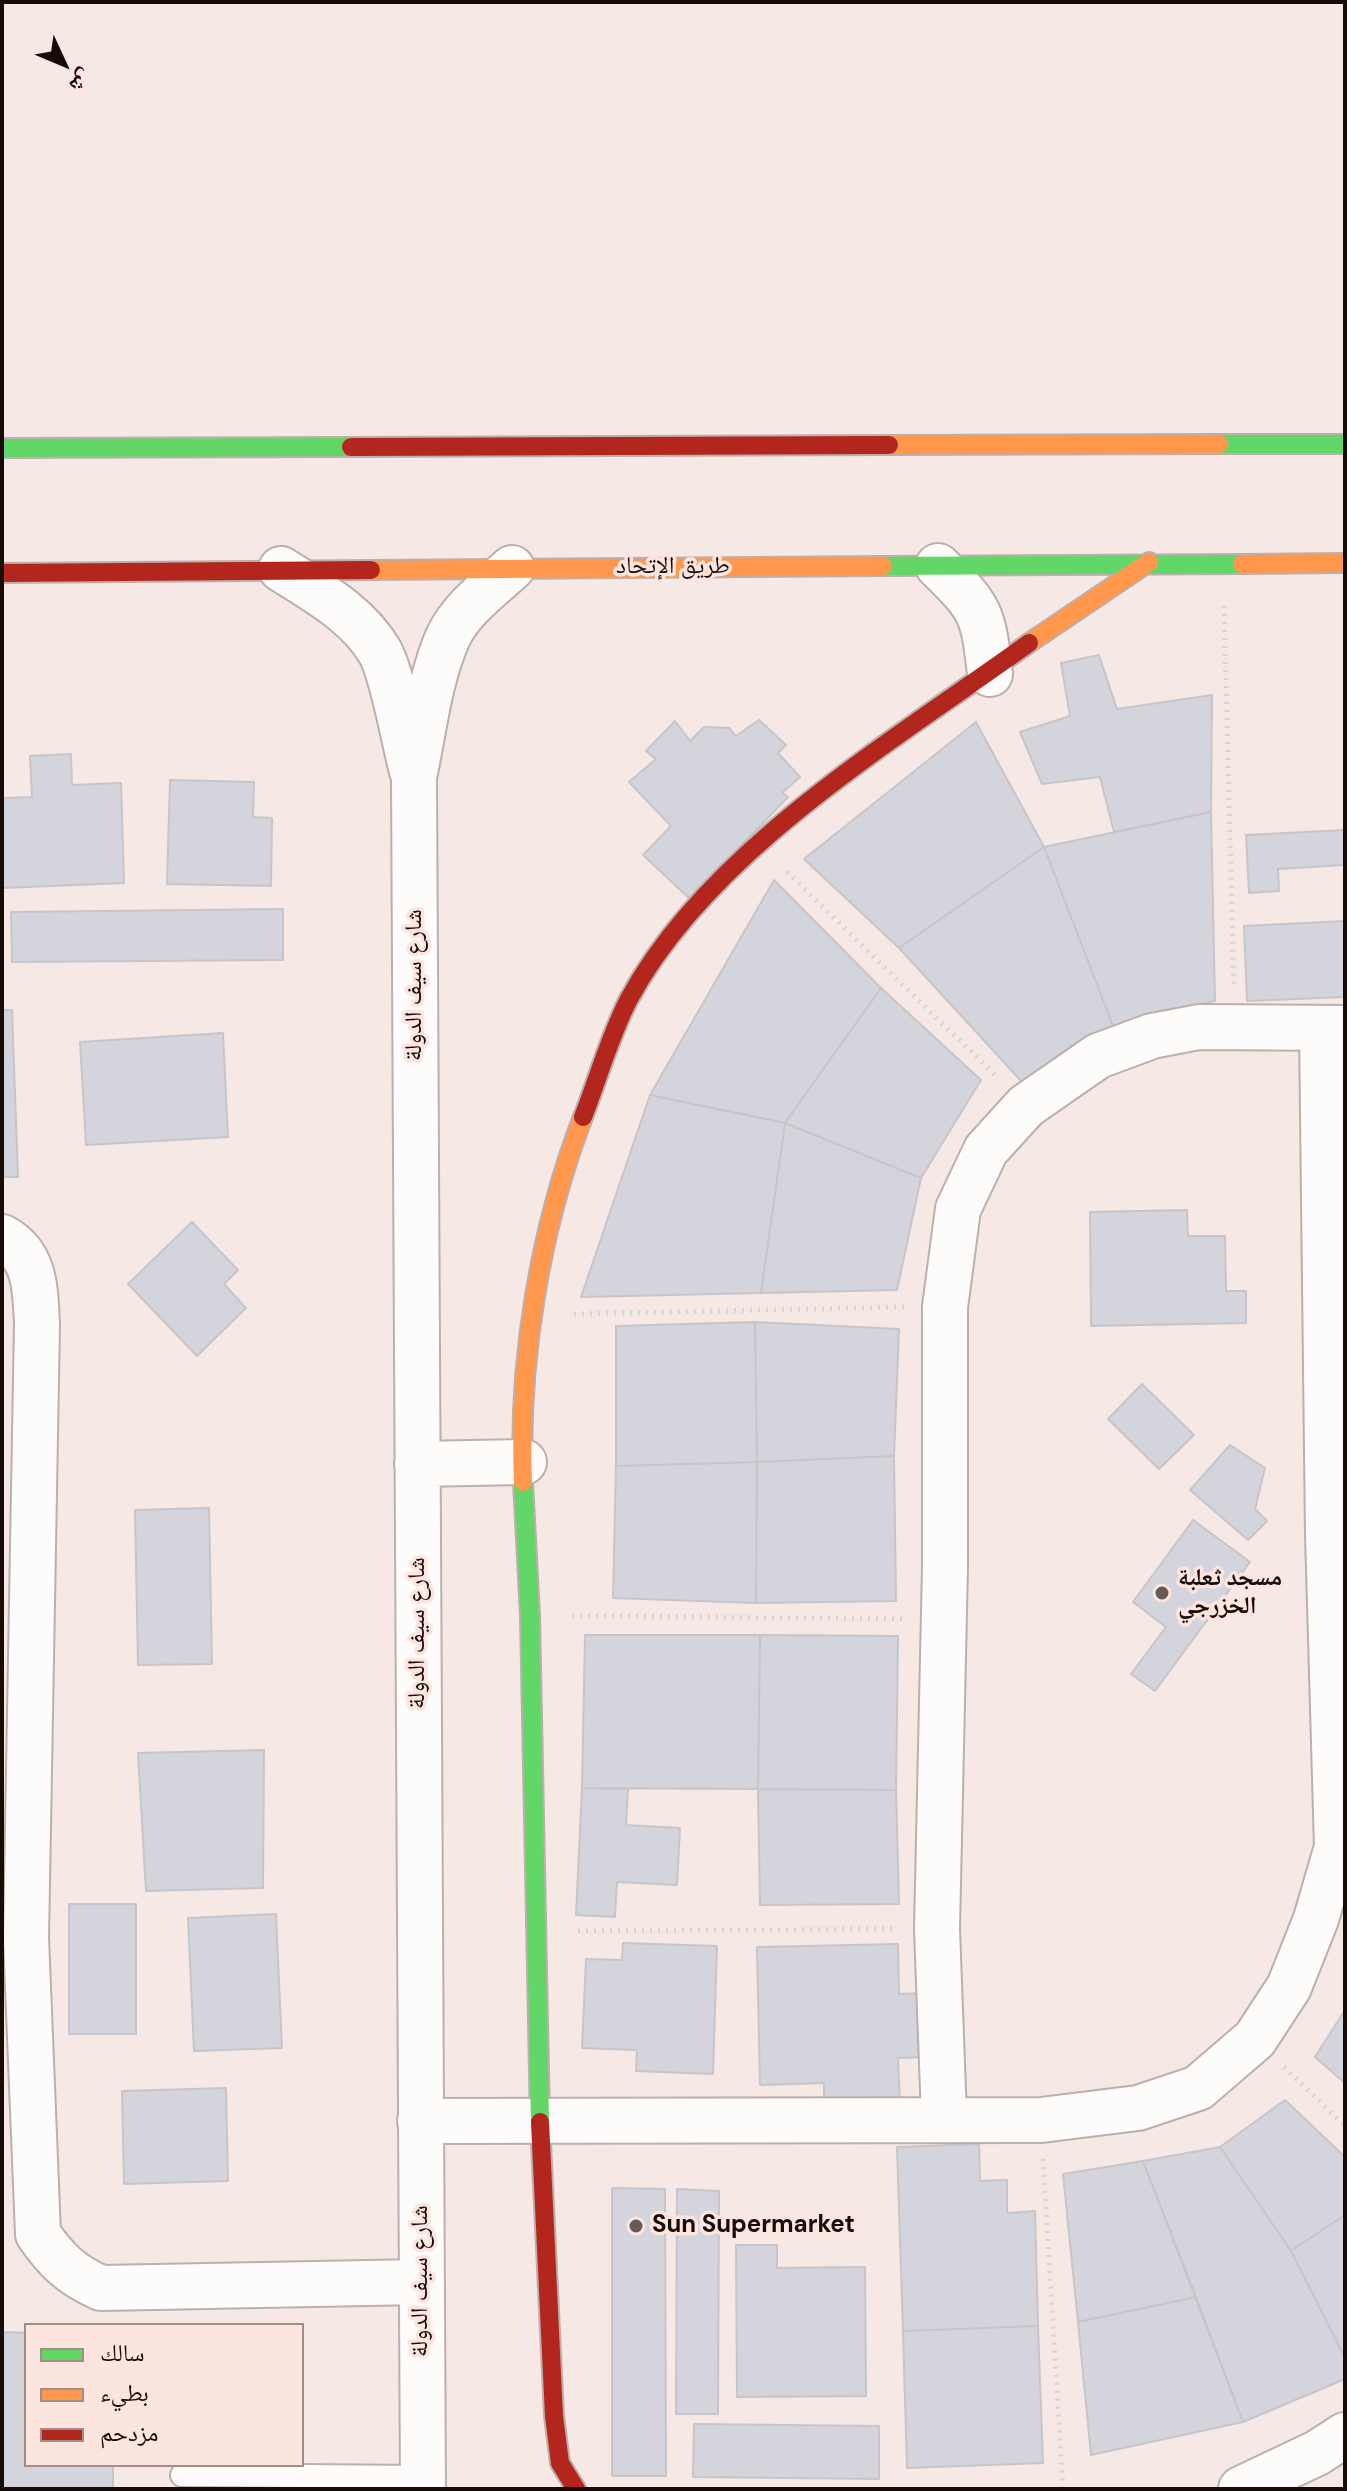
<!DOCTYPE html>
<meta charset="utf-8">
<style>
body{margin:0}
#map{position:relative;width:1347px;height:2491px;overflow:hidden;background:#f6e8e5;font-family:"DM Sans","Noto Naskh Arabic",sans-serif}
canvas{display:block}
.frame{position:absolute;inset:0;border:4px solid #180c09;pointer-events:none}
.legend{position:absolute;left:24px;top:2323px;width:280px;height:144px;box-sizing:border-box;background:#fce4df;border:2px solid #a18e89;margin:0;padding:10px 14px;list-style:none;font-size:24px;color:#180c09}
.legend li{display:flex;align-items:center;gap:16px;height:40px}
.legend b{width:40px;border:2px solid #a18e89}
.north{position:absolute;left:24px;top:24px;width:80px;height:80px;-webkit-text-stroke:6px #fce4df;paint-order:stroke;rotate:134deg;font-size:22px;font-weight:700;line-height:32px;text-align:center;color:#180c09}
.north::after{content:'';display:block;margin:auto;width:28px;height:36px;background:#180c09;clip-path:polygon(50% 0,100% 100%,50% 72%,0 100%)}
</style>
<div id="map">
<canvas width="1347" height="2491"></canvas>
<div class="frame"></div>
<ul class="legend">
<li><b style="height:10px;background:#63d668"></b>سالك</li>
<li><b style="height:10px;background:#ff974d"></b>بطيء</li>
<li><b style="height:10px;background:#b3261e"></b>مزدحم</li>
</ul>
<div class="north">ش</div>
</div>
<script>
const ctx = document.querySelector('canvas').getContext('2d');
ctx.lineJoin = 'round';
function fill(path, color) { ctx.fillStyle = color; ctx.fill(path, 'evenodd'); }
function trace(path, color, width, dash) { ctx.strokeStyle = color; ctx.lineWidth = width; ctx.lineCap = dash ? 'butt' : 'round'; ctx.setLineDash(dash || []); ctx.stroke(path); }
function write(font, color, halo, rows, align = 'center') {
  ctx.font = font + ' "DM Sans","Noto Naskh Arabic",sans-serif'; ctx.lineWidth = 7; ctx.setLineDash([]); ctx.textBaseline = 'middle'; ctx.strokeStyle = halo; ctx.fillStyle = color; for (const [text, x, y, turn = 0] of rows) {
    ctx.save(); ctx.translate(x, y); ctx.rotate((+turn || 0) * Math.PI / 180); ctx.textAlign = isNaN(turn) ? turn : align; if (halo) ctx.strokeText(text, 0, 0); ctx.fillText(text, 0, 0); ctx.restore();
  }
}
const building = new Path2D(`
 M1099,655L1117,709L1212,695L1211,812L1114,832L1100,777L1042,784L1020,732L1070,716L1061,663Z
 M759,720L786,745L778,753L800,777L782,793L788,797L690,899L643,855L671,826L629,782L656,759L646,751L675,721L690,741L704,727L729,728L736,736Z
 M976,722L1044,847L899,948L804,859Z
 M71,754L72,785L121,783L124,883L2,888V798L32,797L30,756Z
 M170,780L254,782L253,817L272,818L271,886L167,884Z
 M1211,812L1215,1001L1113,1026L1044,847Z
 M1345,830V865L1278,869L1279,891L1249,893L1246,835Z
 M1044,847L1113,1026L1023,1083L899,948Z
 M774,880L881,988L785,1123L650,1095Z
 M283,909V960L12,962L11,912Z
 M1345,921V997L1247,1001L1244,926Z
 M881,988L981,1080L921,1178L785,1123Z
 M2,1010H12L18,1177H2Z
 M223,1033L228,1137L86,1145L80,1042Z
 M650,1095L785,1123L761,1293L581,1297Z
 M785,1123L921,1178L897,1290L761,1293Z
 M1187,1210L1188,1236H1225L1226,1291H1246V1323L1091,1326L1090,1212Z
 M192,1222L238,1270L224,1284L246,1308L197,1356L128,1284Z
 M755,1322L757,1462L616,1466V1326Z
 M755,1322L899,1329L894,1456L757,1462Z
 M1142,1384L1194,1435L1159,1469L1108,1419Z
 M1230,1445L1265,1468L1255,1509L1267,1521L1248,1540L1190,1490Z
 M894,1456L896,1601L756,1603L757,1462Z
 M757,1462L756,1603L613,1598L616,1466Z
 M209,1508L212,1664L138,1665L135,1510Z
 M1193,1520L1250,1562L1155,1691L1131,1674L1166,1627L1133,1602Z
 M585,1635H760L758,1789L582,1788Z
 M760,1635L898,1636L896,1790L758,1789Z
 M264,1750L263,1888L146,1891L138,1753Z
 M582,1788L628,1789L626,1825L680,1828L677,1885L617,1882L615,1917L576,1915Z
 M758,1789L896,1790L899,1904L760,1905Z
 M69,1904H136V2034H69Z
 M276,1914L282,2048L194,2051L188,1918Z
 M623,1943L717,1946L713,2074L636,2071L637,2050L582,2048L586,1959L622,1960Z
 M898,1944L899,1994L927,1993L928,2057L898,2058L900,2105L824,2107V2083L760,2085L757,1947Z
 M1345,2010V2083L1315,2057Z
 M226,2088L228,2181L124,2184L122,2091Z
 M1285,2100L1345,2157V2215L1291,2251L1220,2147Z
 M979,2144L980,2181L1007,2180V2213L1035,2211L1038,2326L903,2331L897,2147Z
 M1220,2147L1291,2251L1345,2358V2379L1243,2422L1143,2161Z
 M1143,2161L1196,2297L1078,2322L1063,2174Z
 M612,2188L665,2189L666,2476H612Z
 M677,2189L719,2191L718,2414H676Z
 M1345,2215V2358L1291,2251Z
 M736,2245H777V2268L865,2267L866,2396L737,2397Z
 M1196,2297L1243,2422L1091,2455L1078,2322Z
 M1038,2326L1043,2463L907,2468L903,2331Z
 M2,2332L26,2333V2465H113V2489H2Z
 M694,2424L879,2426V2479L693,2477Z`);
fill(building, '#d3d4dc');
trace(building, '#c7c5c8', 2);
const lane = new Path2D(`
 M182,2475L423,2477`);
const street = new Path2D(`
 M938,566C982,609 983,613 990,674
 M281,569C317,592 358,614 380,652C393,675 404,742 412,771
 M2,1237C36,1255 35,1289 37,1323L26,1938L38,2234C56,2260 71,2275 101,2288L421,2282
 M417,1464L524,1462
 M944,2118L937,1929L945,1566V1307L958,1209L986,1150L1026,1106L1098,1056L1152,1036L1199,1027L1345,1028
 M420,2121L1041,2120L1138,2108L1198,2088L1255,2039L1289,1987L1316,1919L1337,1847L1328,1534L1322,1028
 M423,2489L414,777C424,731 429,680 448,637C461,609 490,588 512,568
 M1241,2489L1317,2453L1345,2435`);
const fast = new Path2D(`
 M1219,444H1345
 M2,448L351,447
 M883,566L1242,564
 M523,1482L530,1615L540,2122`);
const slow = new Path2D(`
 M889,445L1219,444
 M1242,564L1345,563
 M371,570L883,566
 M1029,643L1149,562
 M523,1482C518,1362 540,1228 583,1117`);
const jam = new Path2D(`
 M351,447L889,445
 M2,573L371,570
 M583,1117C598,1079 610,1035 629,999C709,850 895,740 1029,643
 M540,2122L554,2416L560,2463L576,2489`);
trace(lane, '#bcafac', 26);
trace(street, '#bcafac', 48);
trace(fast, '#bcafac', 22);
trace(slow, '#bcafac', 22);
trace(jam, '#bcafac', 22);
trace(new Path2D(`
 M1224,606L1234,988
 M787,872L997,1077
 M574,1314L904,1307
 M572,1616L902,1619
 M578,1931L896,1929
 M1284,2067L1345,2126
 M1043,2159L1063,2489`), '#d8d4d3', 5, [2, 6]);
trace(lane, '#fefcfb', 22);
trace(street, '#fefcfb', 44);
trace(fast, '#63d668', 18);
trace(slow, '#ff974d', 18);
trace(jam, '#b3261e', 18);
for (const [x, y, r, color] of [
 [1162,1593,8,"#665956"],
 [636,2226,8,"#665956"]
]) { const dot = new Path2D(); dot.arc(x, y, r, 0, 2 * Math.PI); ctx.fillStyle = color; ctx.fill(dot); trace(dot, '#fce4df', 3); }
write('24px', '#180c09', '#fce4df', [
 ["طريق اﻹتحاد",673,567],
 ["شارع سيف الدولة",415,985,-90],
 ["شارع سيف الدولة",418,1633,-90],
 ["شارع سيف الدولة",421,2281,-90]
]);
write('bold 24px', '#180c09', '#fce4df', [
 ["مسجد ثعلبة",1178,1579],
 ["الخزرجي",1178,1607],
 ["Sun Supermarket",652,2226]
], 'left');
</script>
